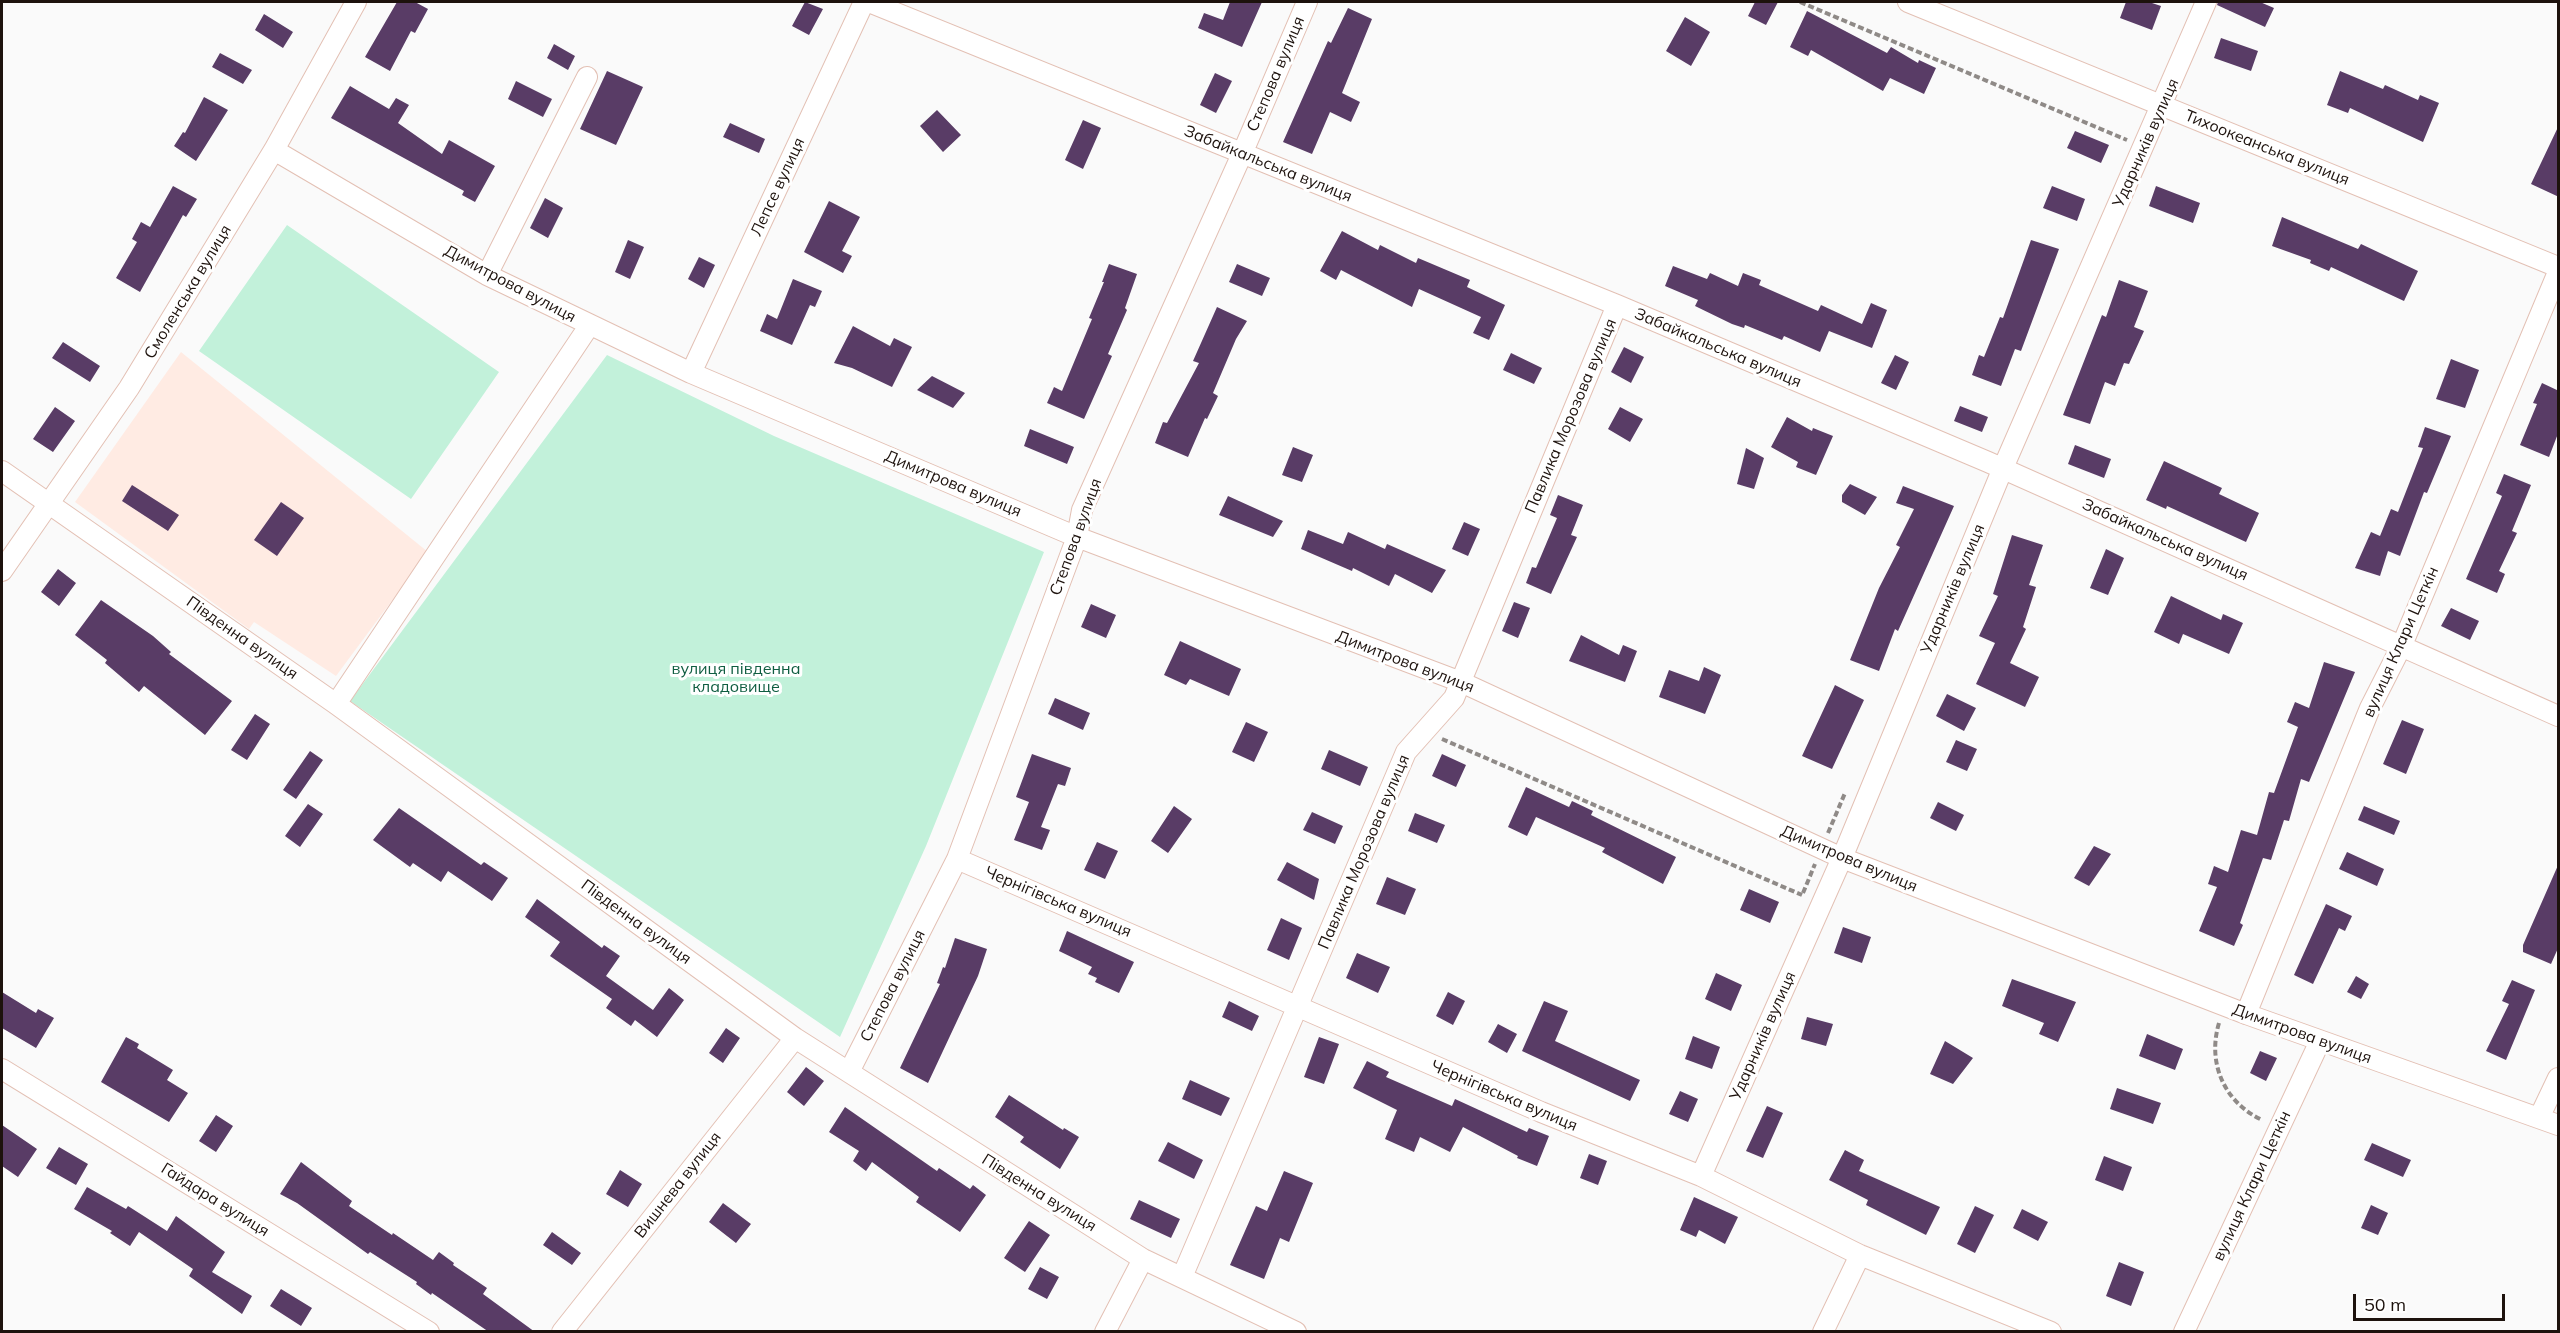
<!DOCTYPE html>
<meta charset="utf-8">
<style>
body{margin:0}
#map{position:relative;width:2560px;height:1333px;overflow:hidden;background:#fafafa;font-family:Mulish,sans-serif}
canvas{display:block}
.frame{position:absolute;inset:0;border:3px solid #1d120d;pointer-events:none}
.scale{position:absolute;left:2353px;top:1294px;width:152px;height:27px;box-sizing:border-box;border:3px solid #1d120d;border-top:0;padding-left:8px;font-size:18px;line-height:21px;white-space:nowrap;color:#1d120d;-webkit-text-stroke:4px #fff;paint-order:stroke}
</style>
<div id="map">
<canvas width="2560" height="1333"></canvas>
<div class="frame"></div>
<div class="scale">50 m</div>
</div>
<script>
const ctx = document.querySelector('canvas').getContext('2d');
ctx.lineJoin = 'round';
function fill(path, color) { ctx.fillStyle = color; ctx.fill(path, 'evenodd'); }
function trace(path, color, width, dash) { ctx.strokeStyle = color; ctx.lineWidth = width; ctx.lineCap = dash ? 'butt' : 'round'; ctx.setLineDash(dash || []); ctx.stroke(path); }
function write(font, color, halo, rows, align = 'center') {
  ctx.font = font + ' Mulish,sans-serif'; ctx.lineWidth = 6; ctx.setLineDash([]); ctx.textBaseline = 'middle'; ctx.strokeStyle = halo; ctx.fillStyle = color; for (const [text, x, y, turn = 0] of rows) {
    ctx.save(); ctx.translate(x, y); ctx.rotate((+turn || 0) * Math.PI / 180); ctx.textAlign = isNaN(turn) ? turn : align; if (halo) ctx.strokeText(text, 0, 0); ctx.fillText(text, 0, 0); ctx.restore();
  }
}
fill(new Path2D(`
 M181,352L428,552L336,676L254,622L249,629L75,502Z`), '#ffebe3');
fill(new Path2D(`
 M287,225L499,372L411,499L199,351Z
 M607,355L774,436L1044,552L926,846L840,1037L350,701Z`), '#c2f1da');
fill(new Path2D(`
 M397,2H415L428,9L415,33L411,31L390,71L365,57Z
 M805,2L823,9L809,35L792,26Z
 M1230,2H1262L1242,47L1198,28L1204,13L1223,20Z
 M1755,2H1778L1766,25L1748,16Z
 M2126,2H2149L2161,6L2152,30L2120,18Z
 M2218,2H2260L2274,8L2265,27L2217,5Z
 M1348,8L1372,19L1342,93L1360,102L1351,122L1330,112L1312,154L1283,142L1328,41L1331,43Z
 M1807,11L1887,53L1891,47L1918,63L1919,60L1936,68L1924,94L1890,78L1883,91L1811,50L1808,56L1790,47Z
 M264,14L293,32L283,48L255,30Z
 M1685,17L1710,32L1691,66L1666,51Z
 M2221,38L2258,51L2251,71L2214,58Z
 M554,44L575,56L568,70L547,58Z
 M220,53L252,70L243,84L212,67Z
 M607,71L643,87L616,145L580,129Z
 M2340,71L2383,89L2385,85L2418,100L2420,95L2439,103L2423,142L2350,108L2348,113L2327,105Z
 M1215,73L1232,81L1216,113L1200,105Z
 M516,81L552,99L543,117L508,99Z
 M350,86L389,109L396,98L409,105L398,123L442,154L449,140L495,166L475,202L462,195L464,191L331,118Z
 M204,97L228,110L196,161L174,146L183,132L185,133Z
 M937,110L961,135L943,152L920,126Z
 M1083,120L1101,128L1083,169L1065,160Z
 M730,123L765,139L759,153L723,137Z
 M2559,125V197L2531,184Z
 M2075,131L2109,145L2101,163L2067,148Z
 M173,186L197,199L186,217L183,215L140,292L116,278L137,242L132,239L141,222L150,227Z
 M2052,186L2085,199L2077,221L2043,208Z
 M2156,186L2200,203L2193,223L2149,206Z
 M545,198L563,208L548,238L530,228Z
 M829,201L860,217L842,251L852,256L843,273L804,252Z
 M2282,217L2358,249L2361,244L2418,271L2404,301L2331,267L2329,271L2310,263L2311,260L2272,246Z
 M1342,231L1378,250L1380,245L1416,263L1418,258L1470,280L1467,287L1505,305L1489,340L1473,333L1481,317L1419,289L1412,307L1341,270L1336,280L1320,271Z
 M628,240L644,247L630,279L615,272Z
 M2031,240L2059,249L2021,351L2015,349L2001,386L1972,375L1979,355L1984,357L2000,317L2003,318Z
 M699,257L715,265L704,288L688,279Z
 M1109,264L1137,274L1125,308L1127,310L1108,354L1112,356L1084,419L1047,403L1054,387L1062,391L1092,319L1089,318L1104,282H1102Z
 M1237,264L1270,278L1262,296L1229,282Z
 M1673,266L1707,279L1710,273L1738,286L1743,273L1761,280L1759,285L1818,311L1821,305L1862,324L1871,303L1887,310L1872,348L1829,331L1820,352L1784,336L1782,340L1745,325L1744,328L1732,324L1695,306L1698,300L1665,286Z
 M793,279L822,291L815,307L810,305L792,345L760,331L767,314L777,319Z
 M2119,280L2148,291L2134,327L2144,331L2129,364L2124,363L2115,386L2105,382L2090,424L2063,415L2102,315L2106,317Z
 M1217,307L1247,321L1236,339L1213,393L1218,396L1207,419L1205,418L1188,457L1155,443L1163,422L1167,423L1199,363L1193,361Z
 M853,326L890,346L894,338L912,347L892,387L852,368L834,363Z
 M63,342L100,366L90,382L52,358Z
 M1624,347L1644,357L1631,383L1611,372Z
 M1511,353L1542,368L1534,384L1503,370Z
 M1895,355L1909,362L1896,390L1881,383Z
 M2451,359L2479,370L2465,408L2436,399Z
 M932,376L965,393L953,408L917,390Z
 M2542,383L2559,391V431L2549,457L2520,445L2537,404L2533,403Z
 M1960,406L1988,417L1982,432L1954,421Z
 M55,407L75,421L53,452L33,439Z
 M1620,407L1643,419L1630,442L1608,429Z
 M1787,417L1812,431L1813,428L1833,436L1816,475L1796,467L1798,462L1771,447Z
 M2425,427L2451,436L2427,493L2424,492L2400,556L2388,551L2380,576L2355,568L2371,532L2380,536L2391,509L2398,512L2423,448L2418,447Z
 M1030,429L1074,447L1067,464L1024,446Z
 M2075,445L2111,459L2104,478L2068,464Z
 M1293,447L1313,455L1302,482L1282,475Z
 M1746,448L1764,458L1754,489L1737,484Z
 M2164,461L2222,488L2219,494L2259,513L2246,542L2167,506L2166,509L2146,500Z
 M2504,474L2531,485L2512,531L2517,533L2499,571L2505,574L2497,593L2466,579L2502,496L2496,493Z
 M1850,484L1877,497L1865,515L1842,502V495Z
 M132,485L179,515L168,531L122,501Z
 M1903,486L1954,506L1898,631L1895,629L1879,671L1850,660L1879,588L1900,547L1896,545L1914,509L1896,503Z
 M1558,495L1583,505L1571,535L1577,537L1551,594L1526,583L1532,567L1536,568L1557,518L1550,515Z
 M1228,496L1283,521L1273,537L1219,515Z
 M281,502L304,518L277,556L254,540Z
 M1464,522L1480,529L1468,556L1452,549Z
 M1308,530L1343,544L1348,532L1385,549L1387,544L1446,570L1432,593L1395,574L1389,586L1353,568L1352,571L1301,549Z
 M2012,535L2043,545L2029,585L2036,587L2023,627L2026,629L2010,663L2039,677L2025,707L1976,684L1995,643L1979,636L1998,596L1993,594Z
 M2106,549L2124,558L2108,595L2090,588Z
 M58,569L76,583L59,606L41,592Z
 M2171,596L2221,620L2223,614L2243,623L2229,654L2183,634L2179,644L2154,632Z
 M101,600L153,636L171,652L169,654L232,701L205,735L144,686L139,692L105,663L107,660L75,635Z
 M1514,602L1530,608L1518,638L1502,631Z
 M1091,604L1116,615L1106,638L1081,627Z
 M2451,608L2479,621L2470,640L2441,626Z
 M1581,635L1619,655L1623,645L1637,651L1625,682L1569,661Z
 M1180,641L1241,669L1229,696L1190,679L1186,685L1164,675Z
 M2324,662L2355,672L2309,782L2301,779L2289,821L2284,820L2271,860L2263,858L2240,923L2243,925L2234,946L2199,931L2217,887L2208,884L2214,866L2228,872L2241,830L2257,835L2269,792L2274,793L2298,727L2287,722L2295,702L2309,708Z
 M1704,667L1721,675L1705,714L1659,697L1669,670L1699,681Z
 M1835,685L1864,700L1832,769L1802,756Z
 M1947,694L1976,708L1964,731L1936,716Z
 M1055,698L1090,713L1083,730L1048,714Z
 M255,714L270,724L247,760L231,750Z
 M2402,720L2424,729L2406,774L2383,764Z
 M1246,722L1268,732L1254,762L1232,752Z
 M1956,740L1977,749L1967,771L1946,762Z
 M1329,750L1368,767L1360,786L1321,769Z
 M310,751L323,760L296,799L283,790Z
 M1032,754L1071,768L1065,786L1058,784L1041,827L1050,830L1042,850L1014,840L1029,802L1016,797Z
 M1442,754L1466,765L1456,787L1432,776Z
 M1526,787L1569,807L1572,801L1593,811L1591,815L1676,857L1663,884L1602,852L1605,848L1536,817L1527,836L1508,827Z
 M1938,802L1964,815L1956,831L1930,818Z
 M308,804L323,814L300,847L285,836Z
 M1174,806L1192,819L1168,853L1151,841Z
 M2364,806L2400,821L2394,835L2358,820Z
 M399,808L481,865L484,862L508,878L492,901L448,871L441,882L413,863L410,867L373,840Z
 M1312,812L1343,826L1335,844L1303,830Z
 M1415,813L1445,825L1437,843L1408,831Z
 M1097,842L1118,851L1105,879L1084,870Z
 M2094,846L2111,854L2089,886L2074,878Z
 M2347,852L2384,869L2377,886L2339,869Z
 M1287,862L1319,879L1314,900L1277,880Z
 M2559,863V946L2551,964L2523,952V945Z
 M1387,877L1416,889L1405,915L1376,904Z
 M1749,889L1779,902L1770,923L1740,910Z
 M537,899L602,948L604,945L620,956L606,976L653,1010L669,988L684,1000L657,1037L635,1020L631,1026L606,1008L612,999L550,956L560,942L525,917Z
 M2326,904L2352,916L2345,931L2339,928L2313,984L2294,975Z
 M1281,918L1302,928L1289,960L1267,950Z
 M1843,927L1871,937L1862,963L1834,953Z
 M1067,931L1134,962L1119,993L1095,982L1097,978L1088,974L1092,967L1059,951Z
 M955,938L987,949L978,976L928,1083L900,1068L940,984L937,983L943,967L945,968Z
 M1357,953L1390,967L1378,993L1346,978Z
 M1716,973L1742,985L1731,1011L1705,999Z
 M2356,976L2369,984L2361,999L2347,992Z
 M2012,979L2076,1002L2058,1042L2039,1034L2044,1023L2002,1006Z
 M2512,980L2535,990L2506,1060L2486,1051L2509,1004L2502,1001Z
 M2,992L36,1013L38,1009L54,1018L36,1048L2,1028Z
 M1448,992L1465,1001L1453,1025L1436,1016Z
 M1229,1001L1259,1016L1252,1031L1222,1017Z
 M1544,1001L1568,1011L1555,1041L1640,1080L1630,1101L1522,1051Z
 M1807,1017L1833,1024L1826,1046L1801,1039Z
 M1498,1024L1517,1034L1507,1053L1488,1042Z
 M726,1028L740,1038L723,1063L709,1053Z
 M2147,1034L2183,1049L2175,1070L2139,1056Z
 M1693,1036L1720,1047L1712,1069L1685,1059Z
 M126,1037L139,1044L137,1048L173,1070L167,1080L188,1093L169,1122L101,1082Z
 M1319,1037L1339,1044L1324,1084L1304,1077Z
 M1945,1041L1973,1058L1953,1084L1930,1074Z
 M2260,1051L2277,1058L2266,1081L2250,1073Z
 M1367,1061L1389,1072L1386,1077L1452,1106L1455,1099L1527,1132L1529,1128L1549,1136L1537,1166L1517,1158L1518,1156L1463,1127L1450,1152L1420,1137L1414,1152L1385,1139L1397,1110L1353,1088Z
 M806,1067L824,1081L804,1106L787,1092Z
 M1190,1080L1230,1098L1221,1116L1182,1099Z
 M2117,1088L2161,1103L2153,1124L2110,1109Z
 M1680,1091L1698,1099L1688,1122L1669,1114Z
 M1009,1095L1063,1130L1064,1128L1079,1137L1060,1169L1020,1142L1024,1137L995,1117Z
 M1767,1106L1783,1113L1763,1158L1746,1151Z
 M845,1107L937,1171L939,1168L970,1189L973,1185L986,1195L960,1232L916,1202L919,1197L872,1162L866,1171L853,1161L859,1151L829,1132Z
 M216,1115L233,1126L216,1152L199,1141Z
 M2,1125L37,1149L18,1177L2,1166Z
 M1168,1142L1203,1160L1194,1179L1158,1161Z
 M2372,1143L2411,1160L2403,1177L2364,1160Z
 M59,1147L88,1164L76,1185L46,1168Z
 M1845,1150L1864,1160L1859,1171L1940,1207L1926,1235L1866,1205L1868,1200L1829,1180Z
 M1589,1154L1607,1161L1598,1185L1580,1178Z
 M2104,1156L2132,1167L2123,1191L2095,1180Z
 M301,1162L352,1201L349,1206L392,1235L393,1233L433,1260L439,1252L454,1263L453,1265L487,1288L483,1294L535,1332H489L432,1293L431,1295L416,1284L417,1282L370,1252L368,1254L297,1203L280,1194Z
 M620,1170L642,1184L628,1207L606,1194Z
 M1284,1171L1313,1183L1289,1242L1280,1238L1264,1279L1230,1265L1256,1206L1267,1211Z
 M87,1187L126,1209L128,1206L167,1231L176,1216L225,1252L212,1272L252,1296L242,1314L189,1276L193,1269L139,1232L130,1246L110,1233L112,1231L74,1209Z
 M1694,1197L1738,1217L1725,1244L1699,1230L1696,1237L1680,1230Z
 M1139,1200L1180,1219L1171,1238L1130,1219Z
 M723,1203L751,1224L736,1243L709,1222Z
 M2371,1205L2388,1213L2378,1235L2361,1228Z
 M1975,1206L1994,1215L1975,1253L1957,1244Z
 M2022,1209L2048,1222L2038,1241L2013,1228Z
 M1029,1221L1050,1235L1025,1272L1004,1258Z
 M552,1232L581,1253L572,1265L543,1245Z
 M2119,1262L2144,1272L2131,1306L2106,1296Z
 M1040,1267L1059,1277L1047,1299L1028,1289Z
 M281,1289L312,1308L301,1326L270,1306Z`), '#593c66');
const minor = new Path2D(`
 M869,2L1617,305L1988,462L2558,716
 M1908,2L2558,267
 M274,150L487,275L691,373L1077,537L1461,682L1842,858L2246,1014L2558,1125
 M487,275L587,77
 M691,373L864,2
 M2,471L336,704L795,1038L1143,1259L1296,1332
 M2,571L129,388L274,150L356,2
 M336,704L589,326
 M957,859L1541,1112L1701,1176L1860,1255L2051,1332
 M2246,1014L2370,708L2402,645L2558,272
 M2,1069L429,1332
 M849,1072L957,859L1077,537L1082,510L1242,154L1307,2
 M2539,1118L2558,1078
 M1701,1176L1842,858L2003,468L2206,2
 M1182,1277L1406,752L1454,698L1617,305
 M562,1332L795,1038
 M1105,1332L1143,1259
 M1823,1332L1860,1255
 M2184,1332L2320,1041`);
trace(minor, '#e3c0b4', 22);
trace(new Path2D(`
 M1800,2L2127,140
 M1442,739L1802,895
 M1828,833L1845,793
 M1803,893L1815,864
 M2219,1023C2207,1063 2224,1102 2262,1120`), '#8f8a87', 4, [6, 3]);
trace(minor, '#fff', 20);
write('16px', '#1d120d', '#fff', [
 ["Степова вулиця",1276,74,-67],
 ["Ударників вулиця",2146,143,-66],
 ["Тихоокеанська вулиця",2267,148,22],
 ["Забайкальська вулиця",1268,164,22],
 ["Лепсе вулиця",778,187,-65],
 ["Димитрова вулиця",510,284,28],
 ["Смоленська вулиця",188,292,-59],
 ["Забайкальська вулиця",1718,348,23],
 ["Павлика Морозова вулиця",1571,416,-67],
 ["Димитрова вулиця",953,484,23],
 ["Степова вулиця",1076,537,-70],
 ["Забайкальська вулиця",2165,540,24],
 ["Ударників вулиця",1953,589,-67],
 ["Південна вулиця",242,638,35],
 ["вулиця Клари Цеткін",2401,642,-66],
 ["Димитрова вулиця",1405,662,21],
 ["Павлика Морозова вулиця",1364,852,-67],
 ["Димитрова вулиця",1849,859,23],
 ["Чернігівська вулиця",1058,902,23],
 ["Південна вулиця",636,922,36],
 ["Степова вулиця",893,986,-63],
 ["Димитрова вулиця",2302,1034,20],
 ["Ударників вулиця",1763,1036,-66],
 ["Чернігівська вулиця",1504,1096,23],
 ["Вишнева вулиця",678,1185,-52],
 ["вулиця Клари Цеткін",2252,1186,-65],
 ["Південна вулиця",1039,1193,32],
 ["Гайдара вулиця",215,1200,32]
]);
write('16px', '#0f5d41', '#fff', [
 ["вулиця південна",736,669],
 ["кладовище",736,687]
]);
</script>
